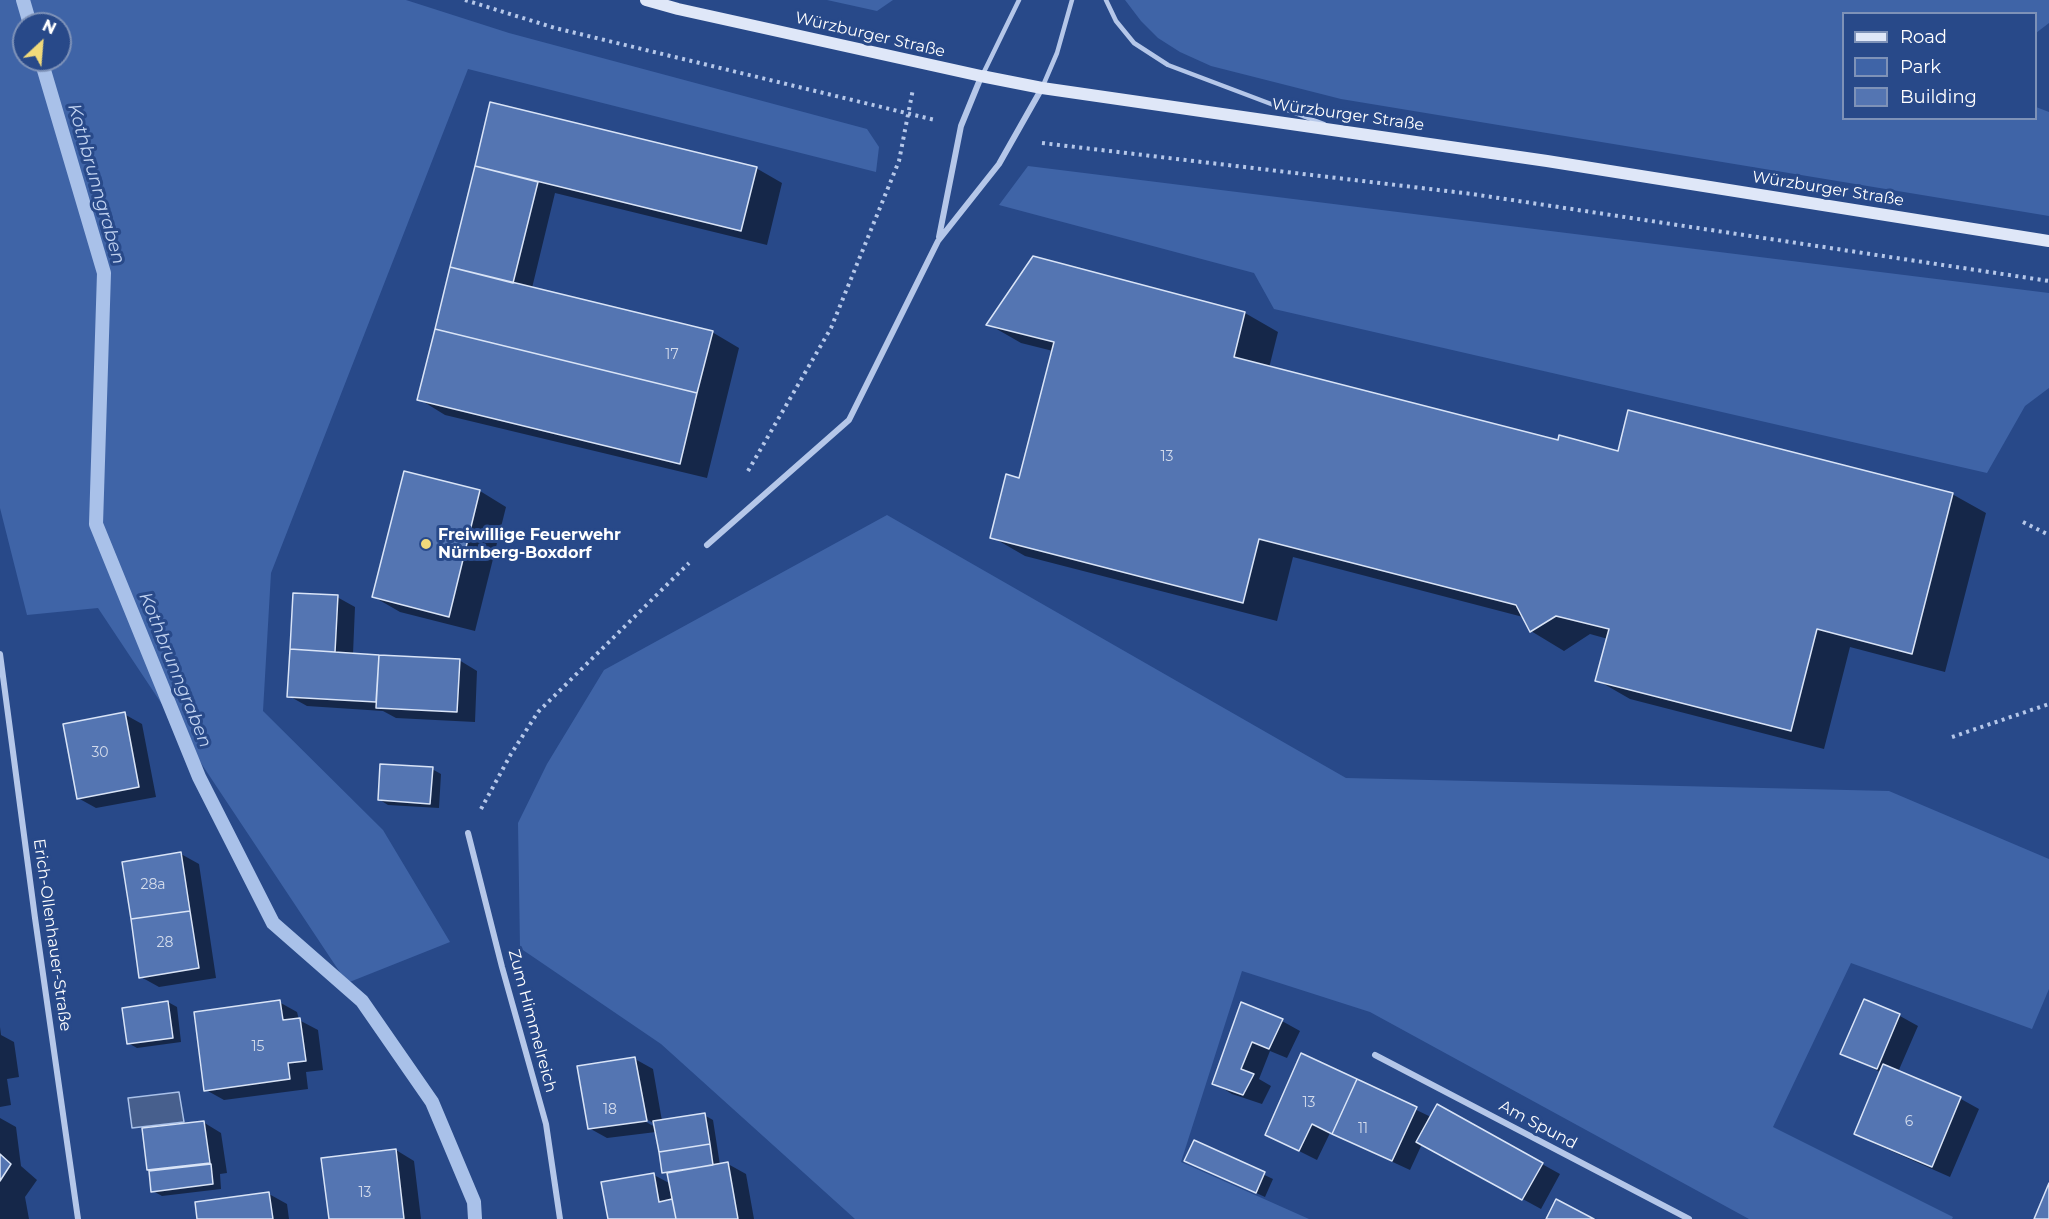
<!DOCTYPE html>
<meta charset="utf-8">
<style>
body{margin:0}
#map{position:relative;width:2049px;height:1219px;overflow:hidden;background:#284989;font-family:Montserrat,sans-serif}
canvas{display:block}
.legend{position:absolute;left:1842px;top:12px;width:195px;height:108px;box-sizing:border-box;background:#284989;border:2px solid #7e92b8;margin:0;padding:8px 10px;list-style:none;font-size:18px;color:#fff}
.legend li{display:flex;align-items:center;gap:12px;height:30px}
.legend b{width:30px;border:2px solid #7e92b8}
.north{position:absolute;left:12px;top:12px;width:60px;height:60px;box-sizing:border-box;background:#284989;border:2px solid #7e92b8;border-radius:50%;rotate:26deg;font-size:16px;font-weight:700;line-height:24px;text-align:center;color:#fff}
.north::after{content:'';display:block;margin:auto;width:21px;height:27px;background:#f1da7b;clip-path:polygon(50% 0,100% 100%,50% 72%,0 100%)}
</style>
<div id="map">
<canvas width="2049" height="1219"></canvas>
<ul class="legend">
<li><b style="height:8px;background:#dfe7f8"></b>Road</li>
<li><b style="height:16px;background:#3f64a7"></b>Park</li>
<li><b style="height:16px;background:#5475b2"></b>Building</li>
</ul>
<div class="north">N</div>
</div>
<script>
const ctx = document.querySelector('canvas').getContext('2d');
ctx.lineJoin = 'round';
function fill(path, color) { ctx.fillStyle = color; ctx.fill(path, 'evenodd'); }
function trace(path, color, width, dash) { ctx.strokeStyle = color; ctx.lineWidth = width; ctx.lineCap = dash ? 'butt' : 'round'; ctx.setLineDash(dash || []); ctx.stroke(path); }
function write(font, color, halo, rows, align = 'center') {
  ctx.font = font + ' Montserrat,sans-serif'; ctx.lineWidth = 6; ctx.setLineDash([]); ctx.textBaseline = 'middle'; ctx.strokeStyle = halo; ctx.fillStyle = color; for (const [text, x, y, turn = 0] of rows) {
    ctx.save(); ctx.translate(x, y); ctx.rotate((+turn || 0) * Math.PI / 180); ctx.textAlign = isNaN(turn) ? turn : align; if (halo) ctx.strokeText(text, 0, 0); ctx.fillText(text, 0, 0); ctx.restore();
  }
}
fill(new Path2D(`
 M0,0H406L509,33L867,129L879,147L876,172L468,69L271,573L263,711L383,830L450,942L347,983L98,608L27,615L0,508ZM24,24H60V60H24Z
 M827,0H893L877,11Z
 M1125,0H2049V23L2036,33V14H1844V118H2036V107L2049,112V216L1341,99L1211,66L1180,52L1158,38L1141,21Z
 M1028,166L2049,293V388L2025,406L1987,473L1274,309L1254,273L999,205Z
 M887,515L1346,778L1889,791L2049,859V989L2032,1029L1851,963L1773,1127L1953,1217L1952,1219H1749L1370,1012L1242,971L1181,1162L1309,1219H855L661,1044L520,948L518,823L547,764L604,670Z`), '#3f64a7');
const water = new Path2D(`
 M179,1092L184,1122L132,1128L128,1098Z`);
fill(water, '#475f8d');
trace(water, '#a9c1e9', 1.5);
fill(new Path2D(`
 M491,104L756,168L782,183L767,245L555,193L532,288L712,332L739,348L707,478L445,415L419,399Z
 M1245,313L1278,332L1269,368L1559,442L1619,452L1952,494L1986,513L1945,672L1850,647L1824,749L1630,699L1597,680L1608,639L1590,634L1564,651L1531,631L1523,617L1293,557L1277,621L1025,556L992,537L1020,480L1053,351L1021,343L988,324Z
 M405,473L480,491L506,507L475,631L400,612L374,597Z
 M294,595L337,597L355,607L353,654L459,660L477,671L475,722L396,718L383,711L307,706L289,696Z
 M124,714L142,724L156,797L96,808L78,798Z
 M432,769L441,774L439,808L388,805L380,800Z
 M181,854L199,864L216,978L159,987L141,977Z
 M1865,1001L1900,1016L1918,1026L1898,1072L1961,1099L1979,1109L1950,1177L1873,1143L1855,1133L1882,1073L1842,1053Z
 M168,1002L177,1007L181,1042L137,1048L128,1043Z
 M279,1002L297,1012L299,1020L318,1030L323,1070L306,1072L308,1089L224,1100L206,1090Z
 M1242,1004L1282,1021L1300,1031L1287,1058L1270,1051L1259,1079L1271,1086L1262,1104L1232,1094L1214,1083Z
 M0,1027L1,1035L14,1042L19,1077L7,1079L11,1105L0,1107Z
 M1302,1055L1431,1117L1542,1164L1560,1174L1541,1209L1422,1144L1410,1170L1330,1133L1317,1160L1285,1144Z
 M635,1059L653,1069L662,1121L704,1115L713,1120L720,1165L728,1164L746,1174L754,1219H609L654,1175L671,1184L668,1175L664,1172L656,1132L607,1138L589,1128ZM641,1116L655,1124V1127L639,1118Z
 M0,1118L16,1127L21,1166L37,1180L25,1197L29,1219H0Z
 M203,1122L221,1133L227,1173L220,1174L221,1189L162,1196L153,1191L149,1169Z
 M1195,1142L1273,1179L1265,1197L1195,1165Z
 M396,1150L414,1161L421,1219H330Z
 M269,1194L287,1204L289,1219H198Z`), '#0007');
trace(new Path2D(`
 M23,0L30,24
 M41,60L104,273L96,524L199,777L273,923L362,1001L432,1102L474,1202L475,1219`), '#a9c1e9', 14);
const building = new Path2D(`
 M490,102L757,167L741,231L475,166Z
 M475,166L538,182L513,283L450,267Z
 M1033,256L1245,312L1234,357L1558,440L1559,435L1618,451L1628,410L1953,493L1912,654L1817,629L1791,731L1595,681L1609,629L1556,616L1530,632L1516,605L1259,539L1243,603L990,538L1006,474L1019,478L1054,342L986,325Z
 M450,267L713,331L697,393L435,329Z
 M435,329L697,393L680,464L417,400Z
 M404,471L480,490L449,617L372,597Z
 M293,593L338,595L335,652L290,649Z
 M290,649L379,655L376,702L287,697Z
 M379,655L460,659L457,712L376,708Z
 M125,712L139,787L77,799L63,724Z
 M380,764L433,767L430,804L378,800Z
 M181,852L190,911L131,919L122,862Z
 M190,911L199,968L139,978L131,919Z
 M1864,999L1900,1014L1877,1069L1840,1054Z
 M280,1000L283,1020L300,1018L306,1061L288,1063L290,1079L204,1091L194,1012Z
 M168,1001L173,1038L127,1044L122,1008Z
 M1241,1002L1283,1019L1269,1049L1252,1042L1241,1069L1254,1074L1243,1095L1212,1084Z
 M1301,1053L1357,1079L1332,1134L1312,1124L1299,1151L1265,1135Z
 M635,1057L647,1121L588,1129L577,1066Z
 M1883,1064L1961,1097L1932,1167L1854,1134Z
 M1357,1079L1417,1107L1392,1161L1332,1134Z
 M1437,1104L1543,1163L1522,1200L1416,1142Z
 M705,1113L710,1144L659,1152L653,1121Z
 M204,1121L210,1163L147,1170L142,1128Z
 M1194,1140L1265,1172L1256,1193L1184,1161Z
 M710,1144L713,1165L662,1173L659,1152Z
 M396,1149L404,1219H329L321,1158Z
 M0,1154L11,1164L0,1181Z
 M728,1162L738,1219H676L667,1173Z
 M211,1164L213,1184L151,1192L149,1171Z
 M654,1173L659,1202L672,1199L676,1219H608L601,1182Z
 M2049,1183V1219H2034Z
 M269,1192L273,1219H197L195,1202Z
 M1556,1199L1594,1219H1546Z`);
fill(building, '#5475b2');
trace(building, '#d9e4f7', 1.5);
trace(new Path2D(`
 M465,0L555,28L935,120
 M1042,143L1472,194L2049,281
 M748,471L831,328L899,161L913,89
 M2023,522L2049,535
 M1952,737L2049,704
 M481,809L511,754L538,712L689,563`), '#b5c7e9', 4, [3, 4.5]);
trace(new Path2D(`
 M1106,0L1116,21L1134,43L1168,65L1324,124
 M982,76L1019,0
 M1042,88L1057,53L1072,0`), '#b5c7e9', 4.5);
trace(new Path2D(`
 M939,237L961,126L981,77
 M707,545L849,420L938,241L999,164L1042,88
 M0,654L35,918L78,1219
 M468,833L502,967L546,1124L560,1219
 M1375,1055L1689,1219`), '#b5c7e9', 6);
trace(new Path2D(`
 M646,0L678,9L981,76L1042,88L1547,161L2049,241`), '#dfe7f8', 12);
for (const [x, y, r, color] of [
 [426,544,6,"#f1da7b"]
]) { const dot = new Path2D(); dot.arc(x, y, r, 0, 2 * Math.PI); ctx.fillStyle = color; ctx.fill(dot); trace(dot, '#284989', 2); }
write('14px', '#d4dcec', null, [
 ["17",672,355],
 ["13",1167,457],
 ["30",100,753],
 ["28a",153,885],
 ["28",165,943],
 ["15",258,1047],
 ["13",1309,1103],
 ["18",610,1110],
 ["6",1909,1122],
 ["11",1363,1129],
 ["13",365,1193]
]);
write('16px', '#fff', '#284989', [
 ["Würzburger Straße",870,35,13],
 ["Würzburger Straße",1348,115,8],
 ["Würzburger Straße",1828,189,9],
 ["Erich-Ollenhauer-Straße",52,935,82],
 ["Zum Himmelreich",532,1021,75],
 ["Am Spund",1538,1125,28]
]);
write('bold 16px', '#fff', '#284989', [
 ["Freiwillige Feuerwehr",438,535],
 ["Nürnberg-Boxdorf",438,553]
], 'left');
write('italic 18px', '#c1d2f0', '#284989', [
 ["Kothbrunngraben",96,184,74],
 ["Kothbrunngraben",175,670,68]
]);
</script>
